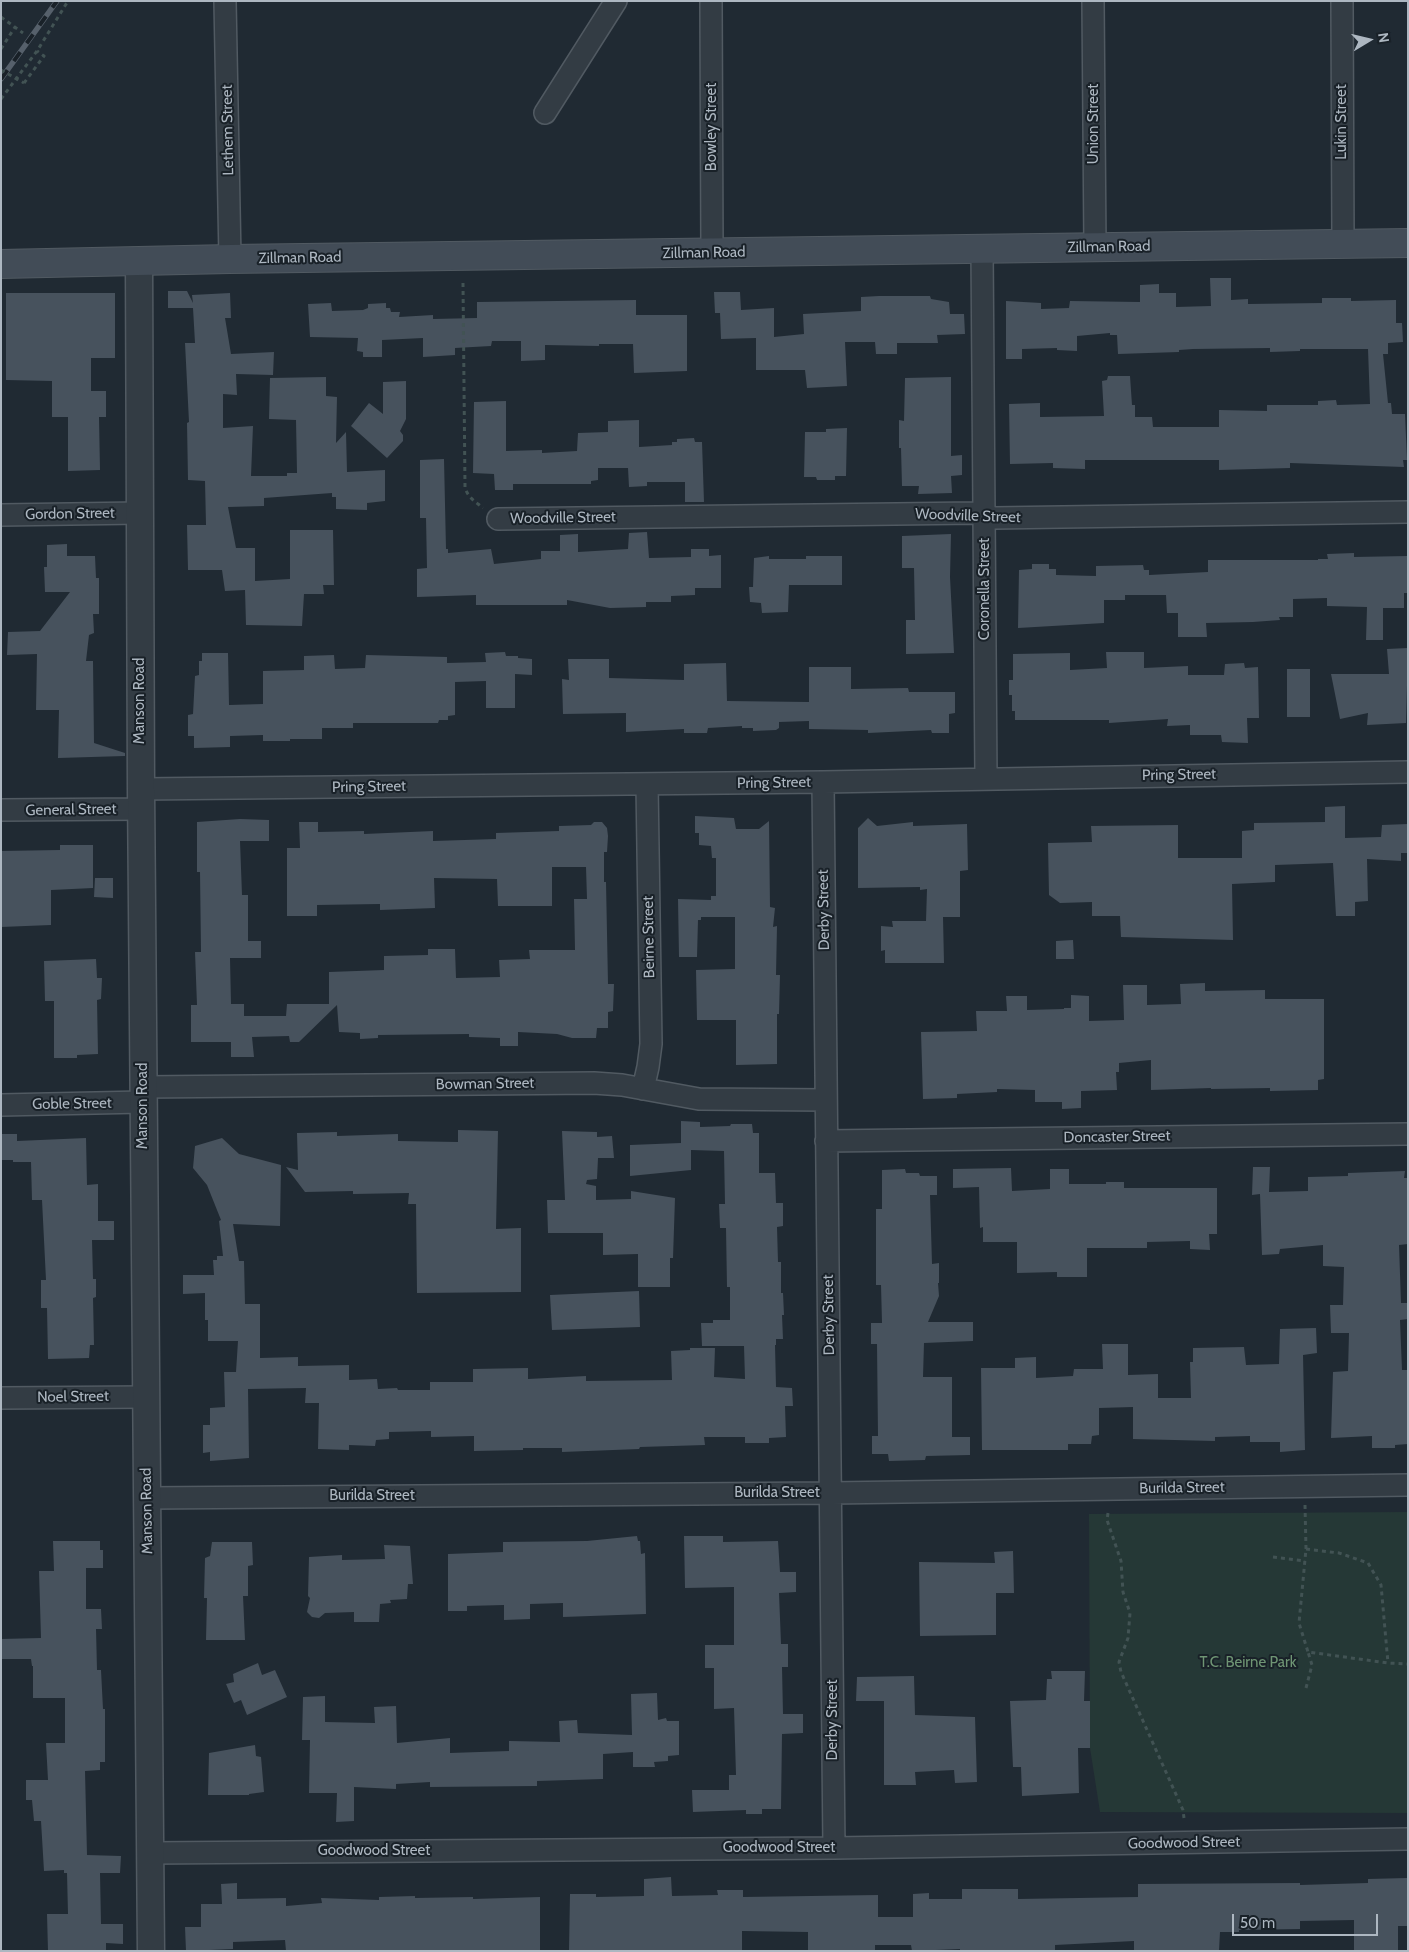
<!DOCTYPE html>
<style>
body{margin:0}
#map{position:relative;width:1409px;height:1952px;overflow:hidden;background:#202a33;font-family:Cabin,sans-serif}
canvas{display:block}
.frame{position:absolute;inset:0;border:2px solid #adb7c1;pointer-events:none}
.north{position:absolute;left:1344px;top:15px;width:50px;height:50px;-webkit-text-stroke:4px #192128;paint-order:stroke;rotate:81deg;font-size:14px;font-weight:700;line-height:20px;text-align:center;color:#adb7c1}
.north::after{content:'';display:block;margin:auto;width:18px;height:22px;background:#adb7c1;clip-path:polygon(50% 0,100% 100%,50% 72%,0 100%)}
.scale{position:absolute;left:1232px;top:1914px;width:146px;height:22px;box-sizing:border-box;border:2px solid #adb7c1;border-top:0;padding-left:6px;font-size:15px;line-height:18px;white-space:nowrap;color:#adb7c1;-webkit-text-stroke:4px #192128;paint-order:stroke}
</style>
<div id="map">
<canvas width="1409" height="1952"></canvas>
<div class="frame"></div>
<div class="north">N</div>
<div class="scale">50 m</div>
</div>
<script>
const ctx = document.querySelector('canvas').getContext('2d');
ctx.lineJoin = 'round';
function fill(path, color) { ctx.fillStyle = color; ctx.fill(path, 'evenodd'); }
function trace(path, color, width, dash) { ctx.strokeStyle = color; ctx.lineWidth = width; ctx.lineCap = dash ? 'butt' : 'round'; ctx.setLineDash(dash || []); ctx.stroke(path); }
function write(font, color, halo, rows, align = 'center') {
  ctx.font = font + ' Cabin,sans-serif'; ctx.lineWidth = 4; ctx.setLineDash([]); ctx.textBaseline = 'middle'; ctx.strokeStyle = halo; ctx.fillStyle = color; for (const [text, x, y, turn = 0] of rows) {
    ctx.save(); ctx.translate(x, y); ctx.rotate((+turn || 0) * Math.PI / 180); ctx.textAlign = isNaN(turn) ? turn : align; if (halo) ctx.strokeText(text, 0, 0); ctx.fillText(text, 0, 0); ctx.restore();
  }
}
fill(new Path2D(`
 M1408,1512V1813L1100,1812L1090,1748L1089,1514Z`), '#253836');
fill(new Path2D(`
 M1210,278H1231V300L1248,299V304L1322,303V298H1351V301L1396,300V323H1402L1403,342L1388,343V354H1383L1388,403H1391L1392,414H1405L1407,460H1403L1404,467L1290,463V468L1219,470V460H1085V469L1053,468V463L1010,464L1009,404L1040,403V417L1104,416L1102,381L1107,380L1108,376H1130L1132,405H1135V417H1152L1153,427H1219V410L1267,411V405H1318V401L1336,400L1337,405L1370,404L1368,349H1300V351L1270,352V348L1193,349L1179,350V352L1118,354L1117,335H1110V333L1077,336V351L1057,350V348L1022,349V359H1006V301L1041,303V309L1069,308L1070,301L1140,302V285L1159,284V293H1176V307L1211,306Z
 M168,291H187L193,303L192,295L230,293L231,318H225L231,354L274,352L273,375L236,374L237,395L223,394V428L253,426L251,476H287V473H297L296,420L269,419L270,378L326,377V396L337,397L336,443L346,432L347,472L385,470V501L367,503V510L336,509V497H332V493L264,498V506L228,507L236,548H255V581L290,579V530H333L334,585H323L324,594H304L302,626L246,625L245,590L225,591L222,570H188L187,525H206L205,481L188,480L187,423L189,422L185,343H195L193,308H168Z
 M714,292H740L741,310L774,308V337L804,334L803,314L861,311V297L879,296H930L931,299L949,302L950,314H964L965,334L937,335L938,343H897V354H876L875,342H845L847,386L807,388L805,370H756V338L721,339L720,313H715Z
 M6,293H115V358H91V391H106V417H99L100,470L68,471V417H52V381L6,380Z
 M636,300V315H687V371L634,373L633,344H599V346L545,345V360L521,361V341H492L491,346L455,348V355L423,357V338L382,340V357H363V352L357,351L358,338L310,337L308,304L331,303L332,311L363,310L368,308V304L386,303V308H390L391,312H400L399,317L433,315V319L477,318V302Z
 M951,377V456L962,455V475L951,476L952,493L918,494L919,486H902L901,448H899V420L904,421L905,378Z
 M406,381V419L400,431L403,435V441L387,458L351,426L369,403L383,414V382Z
 M506,401V451L542,450V453L577,451L578,433L608,432V421L639,420V447L672,445V442H677V439L694,438L695,442H702L704,502H685V482H647V486L629,487L628,468H598V480L591,481V484H513V490H495L494,474L473,473L474,402Z
 M847,428L846,476H835V480H817L816,477H804L805,432H826V429Z
 M444,459L446,549H448V553L491,549L494,564L541,559V551H560V535L578,534V552L628,549L629,533L647,532L649,558L691,557V549H709V556L721,555V588H695V595L671,596V602H646V607L610,608L567,600V605H476V595L417,597V569L427,568L426,518H420V460Z
 M951,534L950,577L954,653L906,654V620H915L914,568H902V536Z
 M67,544V556H95L96,578H99V614H93L94,633L89,635L86,661H93L94,743L125,753V756L58,758L59,710H36L37,654L7,655L8,632L40,631L70,592H45L44,567H47V545Z
 M1354,553V557L1408,556V593H1404V608H1383V640H1366L1367,607L1327,606V598L1293,599V617H1279L1280,620L1253,622L1206,623L1207,637H1178V613H1167L1166,595H1125V600H1104V623L1018,628L1019,570L1032,569V564H1049V569H1056V575L1096,576V566L1143,565L1144,570H1149V575L1208,572V560H1318V559H1328L1327,554Z
 M769,556V559H806V556H842V585H789L788,612L762,613L761,603L750,602L749,587H753L754,558Z
 M1408,648L1406,723L1367,725L1368,713L1340,719L1331,674H1389L1387,649Z
 M505,652L506,656H518V658L532,659V675L515,674V708H486V681L455,682V715L448,716V720H439L438,723H353V728H322V739H290V741H263V735L230,736V747L194,748V736H188V715L193,714L195,676L199,675V661H202V653H228L229,705L263,704V671L304,670V656L334,655L335,669L365,668L366,655L447,657V663L486,662L485,653Z
 M1106,652H1144V668L1188,666V675H1224L1225,664L1244,663L1245,668L1258,667L1259,718H1247L1248,743L1222,742L1221,735H1190V725L1167,726L1168,719L1109,723V720H1015V711H1012V695H1009V680H1013V654L1070,653V670L1107,668Z
 M568,659H609V678L684,680V664L726,663L727,701L809,702V667H851V689L908,688L909,692H955V713L949,714V733H932L931,730L868,733V730L809,729V721L779,722V728L776,730L753,731V728H742V726L708,728L707,733H684V729L626,732V713L563,714L562,679L569,680Z
 M1287,669H1310V717H1287Z
 M1345,806V838L1381,837L1382,825L1408,824V853H1401V861L1367,859L1368,901L1355,902V916H1336L1333,863L1275,865V882L1232,884L1233,940L1121,937L1120,916H1092V902L1060,903L1049,895L1048,843L1092,842L1091,826L1178,825V858H1242V831L1254,830V823L1325,822V807Z
 M695,816L734,818L736,829H759L769,821L770,907L775,908L773,927L777,926L776,975H780L779,1014H777V1064L736,1065V1020H697L696,970L735,969V917H701V920H698L697,957H679L678,899L711,900V896H716V858H712L711,846L699,845V833H695Z
 M868,818L877,826L913,822V826L967,824L968,870L960,871V917H943L944,963H885V950L881,951V926L893,927L892,921H926L927,889L920,890V887L858,888V828Z
 M240,819L269,820V841H240L242,895H248V941H261V958H230L231,1004H244V1016H286L287,1004H329V972L384,970V956L428,955V949H455L456,978L500,977L499,960L530,959L529,950H575L574,899H587L586,867H552V906H498L497,879L434,878L435,908L380,910V904L317,905V916H287V848H300L299,822H318V832L364,831V834L433,831V841L496,839V833L559,831V826L591,825L594,822H602L607,828L608,836L607,852H604V882H606L608,984H614L613,1011L608,1012V1028H597L596,1038H572L557,1034L518,1032V1046H500V1038L469,1037V1034L378,1035V1038L360,1039V1033L339,1032L337,1005L299,1042H290L289,1036L252,1037L254,1057H231V1042H191V1005H197L195,952H201L200,872H197V822Z
 M60,845H93V888L51,890V925L1,927V851L60,850Z
 M95,878H113V898L94,897Z
 M1073,940L1074,959H1056V941Z
 M96,959L97,978H102L101,999L97,1000L98,1054L77,1055V1058H54V1001H45L44,961Z
 M1205,983V991L1265,990V999H1324V1079L1318,1080V1090L1270,1091V1088L1211,1089V1088L1151,1090V1060L1119,1063V1072H1116L1117,1090L1081,1091V1108L1062,1109V1102H1035V1090L997,1089V1092L957,1094V1098L923,1099L921,1032L977,1031L976,1011H1007L1006,996H1027V1010L1064,1009V1008H1071V995L1089,996V1021L1124,1020L1123,985H1147V1005L1181,1004L1180,984Z
 M681,1121L700,1122V1127L730,1126L731,1124H752L753,1133H759V1173H775L776,1203H783V1226L777,1227L778,1262H781V1293H783L784,1315H782L783,1339H776V1345H775L776,1387L792,1388L793,1406H785L786,1437L769,1438V1443H745V1437H704L705,1445L640,1447L639,1449L562,1452V1448H523V1450L474,1451V1436L431,1437V1431L389,1432V1439L376,1440L375,1446L349,1445V1450L318,1449L319,1403H305L306,1388L248,1389L249,1458L210,1461V1452L203,1453V1425H210V1408L225,1407L224,1372H236L238,1341H208V1320H205V1293L183,1294V1275H214L213,1260H217V1256H223L219,1221L221,1220L207,1185L193,1168L195,1146L222,1138L239,1154L281,1165L280,1226L233,1224L239,1261H244L245,1304H260V1358L298,1357V1366L349,1365V1380L377,1379L378,1389L397,1388L398,1390H430V1382H473V1369L528,1368V1379L586,1376V1381L672,1380L671,1351L690,1350V1348H715L714,1377L745,1379L744,1346H702L701,1323H713V1320H730V1287H727L726,1228H720L719,1204H725L724,1151L691,1150V1170L630,1176V1145L681,1143Z
 M458,1130L498,1131L496,1229L521,1228V1292L417,1293L416,1204H408L409,1193L353,1194V1191L305,1192L286,1167L298,1170L297,1133L337,1132V1136L398,1134V1141L458,1142Z
 M562,1131L597,1132V1137L612,1136L614,1158H598L597,1179L587,1180L586,1184L596,1186V1200L631,1199V1191L675,1198L673,1258H670V1287H638V1254L603,1255V1233H548L547,1200H565Z
 M1,1134H17V1141L86,1138L87,1185L98,1184V1221H114V1240H92L93,1279H96V1297L93,1298L94,1345H90L89,1358L48,1359L47,1308H41V1280H46L42,1200H32L31,1162H13V1160H1Z
 M1253,1167H1270L1269,1192L1308,1191V1177L1348,1176V1173L1405,1171L1404,1178H1408V1244L1399,1245L1401,1303H1408V1319L1400,1320L1402,1370H1408V1444L1395,1445V1448H1372V1436L1331,1438L1333,1372L1348,1371L1349,1333H1331L1330,1305H1343L1344,1267L1323,1266V1245L1280,1249L1279,1254L1262,1255L1260,1194L1252,1195Z
 M1011,1168L1012,1191L1050,1189V1169H1069V1184H1106V1182H1124V1188H1217V1234H1209L1210,1250L1190,1249V1241L1147,1242V1248H1087V1277H1057V1272L1017,1273V1242H983V1227L980,1228L979,1187L953,1188V1169Z
 M905,1169L906,1173H919L920,1176H937V1195H930L932,1264L939,1263V1283H938L939,1296L928,1322H973V1341L924,1343L923,1377H952V1437H970V1455L926,1456L925,1460L889,1461L888,1454H872V1436H878L877,1344H871V1323H882L881,1285H876V1209H882V1170Z
 M639,1291L640,1327L552,1330L550,1295Z
 M1316,1328L1317,1353L1303,1355L1305,1450L1280,1452V1442H1250V1436L1215,1437V1441L1133,1439V1407L1099,1408V1435L1092,1436L1091,1444H1068V1450H982L981,1368H1015V1358L1036,1357V1378L1073,1376L1074,1369H1103L1102,1344H1128V1375L1158,1374V1398H1191L1190,1362H1193V1348L1244,1347L1246,1365L1279,1364L1280,1329Z
 M637,1536L638,1541H640L641,1554L645,1553L646,1614L563,1617V1603L530,1604V1619L504,1620V1605L467,1606V1611H448V1554L503,1552V1542L587,1541Z
 M684,1536H723V1542L778,1541L780,1572H796V1592L779,1593L781,1644H788V1667H782L783,1714H803V1733L782,1734L781,1809H762V1814H746V1810L693,1812L692,1790H729V1775H736L734,1708L714,1709V1668H705V1645H734V1587L685,1588Z
 M53,1541H100V1550H103V1568H86V1609H101L102,1629H96L97,1670H101L103,1709H105V1762H100V1770L85,1771L87,1855L121,1856L120,1873H100L101,1924H123V1944L106,1943V1951H48L47,1914H68L67,1873H64V1870L44,1871L41,1821H34L32,1800H26V1780H48L46,1743H65V1698H33V1666H32L31,1659H1V1639L41,1638L39,1571H54Z
 M212,1542H252L253,1565L248,1566V1596H243L245,1640H206L207,1598H204L205,1558L210,1556Z
 M384,1545L410,1546L413,1584H408L407,1599L390,1600L391,1603L380,1604L379,1622H354V1612L325,1613L319,1618L312,1617L307,1612L310,1598L308,1596L309,1557L342,1555V1560L385,1559Z
 M1013,1551L1014,1593H996V1635L920,1636L919,1562L995,1563L994,1552Z
 M258,1663L262,1675L275,1670L287,1697L247,1715L241,1700L234,1703L226,1684L234,1682L233,1674Z
 M1051,1671H1085L1084,1701H1090V1748H1078L1079,1793L1022,1796L1021,1767H1013L1010,1701L1046,1700L1047,1679H1052Z
 M914,1676L915,1715L975,1717L977,1782L955,1783L954,1770L915,1772L916,1785H884V1701H856L857,1677Z
 M657,1693L658,1720L666,1718L667,1721H679V1755L668,1756V1761L654,1762L655,1767H633V1752L603,1754V1779L537,1781V1786L430,1787V1782L396,1784V1789L354,1787V1821L336,1822L337,1793H309L310,1740H302L303,1697L325,1696V1722L375,1723L374,1707L396,1706L397,1743L450,1738V1753L509,1751V1741L560,1742L559,1721L577,1720L578,1733L632,1735L631,1694Z
 M255,1745L256,1756L261,1757L264,1792L249,1794V1795H208L209,1753Z
 M671,1877L672,1896L718,1895L717,1890H743V1897L878,1895V1917H913V1894L929,1893V1899H962V1889H1018V1899L1138,1897V1884L1300,1883V1885L1368,1883V1879L1407,1878L1408,1926H1398V1951H1354V1920L1300,1921V1929L1239,1930V1932H1220L1219,1951H1134V1941L1055,1945V1951H960V1949L912,1951L911,1945H875V1951H808V1932L742,1931V1951H569L570,1894H596V1897L644,1896V1879Z
 M237,1883V1899L286,1898V1906L322,1903L321,1898L379,1900V1897L415,1896V1898L473,1897V1899L540,1897V1951H286L285,1940L233,1942V1949L186,1951L185,1927H201V1904H222L221,1884Z`), '#47525d');
const minor = new Path2D(`
 M225,1L230,259
 M711,1L712,253
 M1093,1L1095,247
 M1342,1L1343,243
 M545,113L616,1
 M982,249L986,778
 M1,515L140,513
 M498,519L975,513L994,518L1408,512
 M823,782C826,1137 831,1492 834,1848
 M141,789L823,782L1408,772
 M1,810L141,809
 M143,1087L594,1083L622,1085L699,1099L826,1100
 M643,1089L648,1067L651,1044L647,784
 M1,1105L143,1102
 M826,1141L1408,1134
 M1,1398L146,1397
 M147,1498L831,1493L1408,1485
 M150,1853L834,1848L1408,1839`);
const tertiary = new Path2D(`
 M139,261L141,789L151,1951`);
const secondary = new Path2D(`
 M1,264L230,259L1408,243`);
trace(minor, '#515a62', 24);
trace(tertiary, '#515a62', 29);
trace(secondary, '#515a62', 30);
trace(new Path2D(`
 M1,17L23,33
 M1,49L15,27
 M24,83L44,56L37,51
 M1,99L37,51L68,1
 M463,283L465,487C467,497 476,502 483,508
 M1305,1505L1306,1549L1299,1623L1308,1652L1388,1663L1408,1664
 M1108,1513L1107,1520L1121,1561L1123,1592L1130,1613L1128,1638L1119,1662L1121,1672L1183,1810L1184,1818
 M1306,1549L1339,1553L1368,1563L1381,1585L1388,1663
 M1273,1557L1305,1561
 M1306,1688L1312,1665L1308,1652`), '#425354', 3, [4, 4]);
trace(minor, '#333c44', 21);
trace(tertiary, '#333c44', 26);
trace(secondary, '#424c57', 28);
const rail = new Path2D(`
 M1,79L57,1`);
trace(rail, '#56606b', 5.5);
trace(rail, '#192128', 4, [11]);
trace(new Path2D(`
 M1,70L24,83`), '#425354', 3, [4, 4]);
write('15px', '#adb7c1', '#192128', [
 ["Lukin Street",1342,122,-90],
 ["Union Street",1094,124,-90],
 ["Bowley Street",712,127,-90],
 ["Lethem Street",228,130,-91],
 ["Zillman Road",1109,247,-1],
 ["Zillman Road",704,253,-1],
 ["Zillman Road",300,258,-1],
 ["Gordon Street",70,514,-1],
 ["Woodville Street",968,516,2],
 ["Woodville Street",563,518,-1],
 ["Coronella Street",985,589,-90],
 ["Manson Road",140,701,-90],
 ["Pring Street",1179,775,-1],
 ["Pring Street",774,783,-1],
 ["Pring Street",369,787,-1],
 ["General Street",71,810,-1],
 ["Derby Street",824,910,-91],
 ["Beirne Street",649,937,-91],
 ["Bowman Street",485,1084,-1],
 ["Goble Street",72,1104,-1],
 ["Manson Road",143,1106,-90],
 ["Doncaster Street",1117,1137,-1],
 ["Derby Street",829,1315,-91],
 ["Noel Street",73,1397,-1],
 ["Burilda Street",1182,1488,-1],
 ["Burilda Street",777,1493],
 ["Burilda Street",372,1496],
 ["Manson Road",147,1511,-91],
 ["Derby Street",833,1720,-90],
 ["Goodwood Street",1184,1843,-1],
 ["Goodwood Street",779,1848],
 ["Goodwood Street",374,1851]
]);
write('15px', '#6f9574', '#192128', [
 ["T.C. Beirne Park",1248,1663]
]);
</script>
